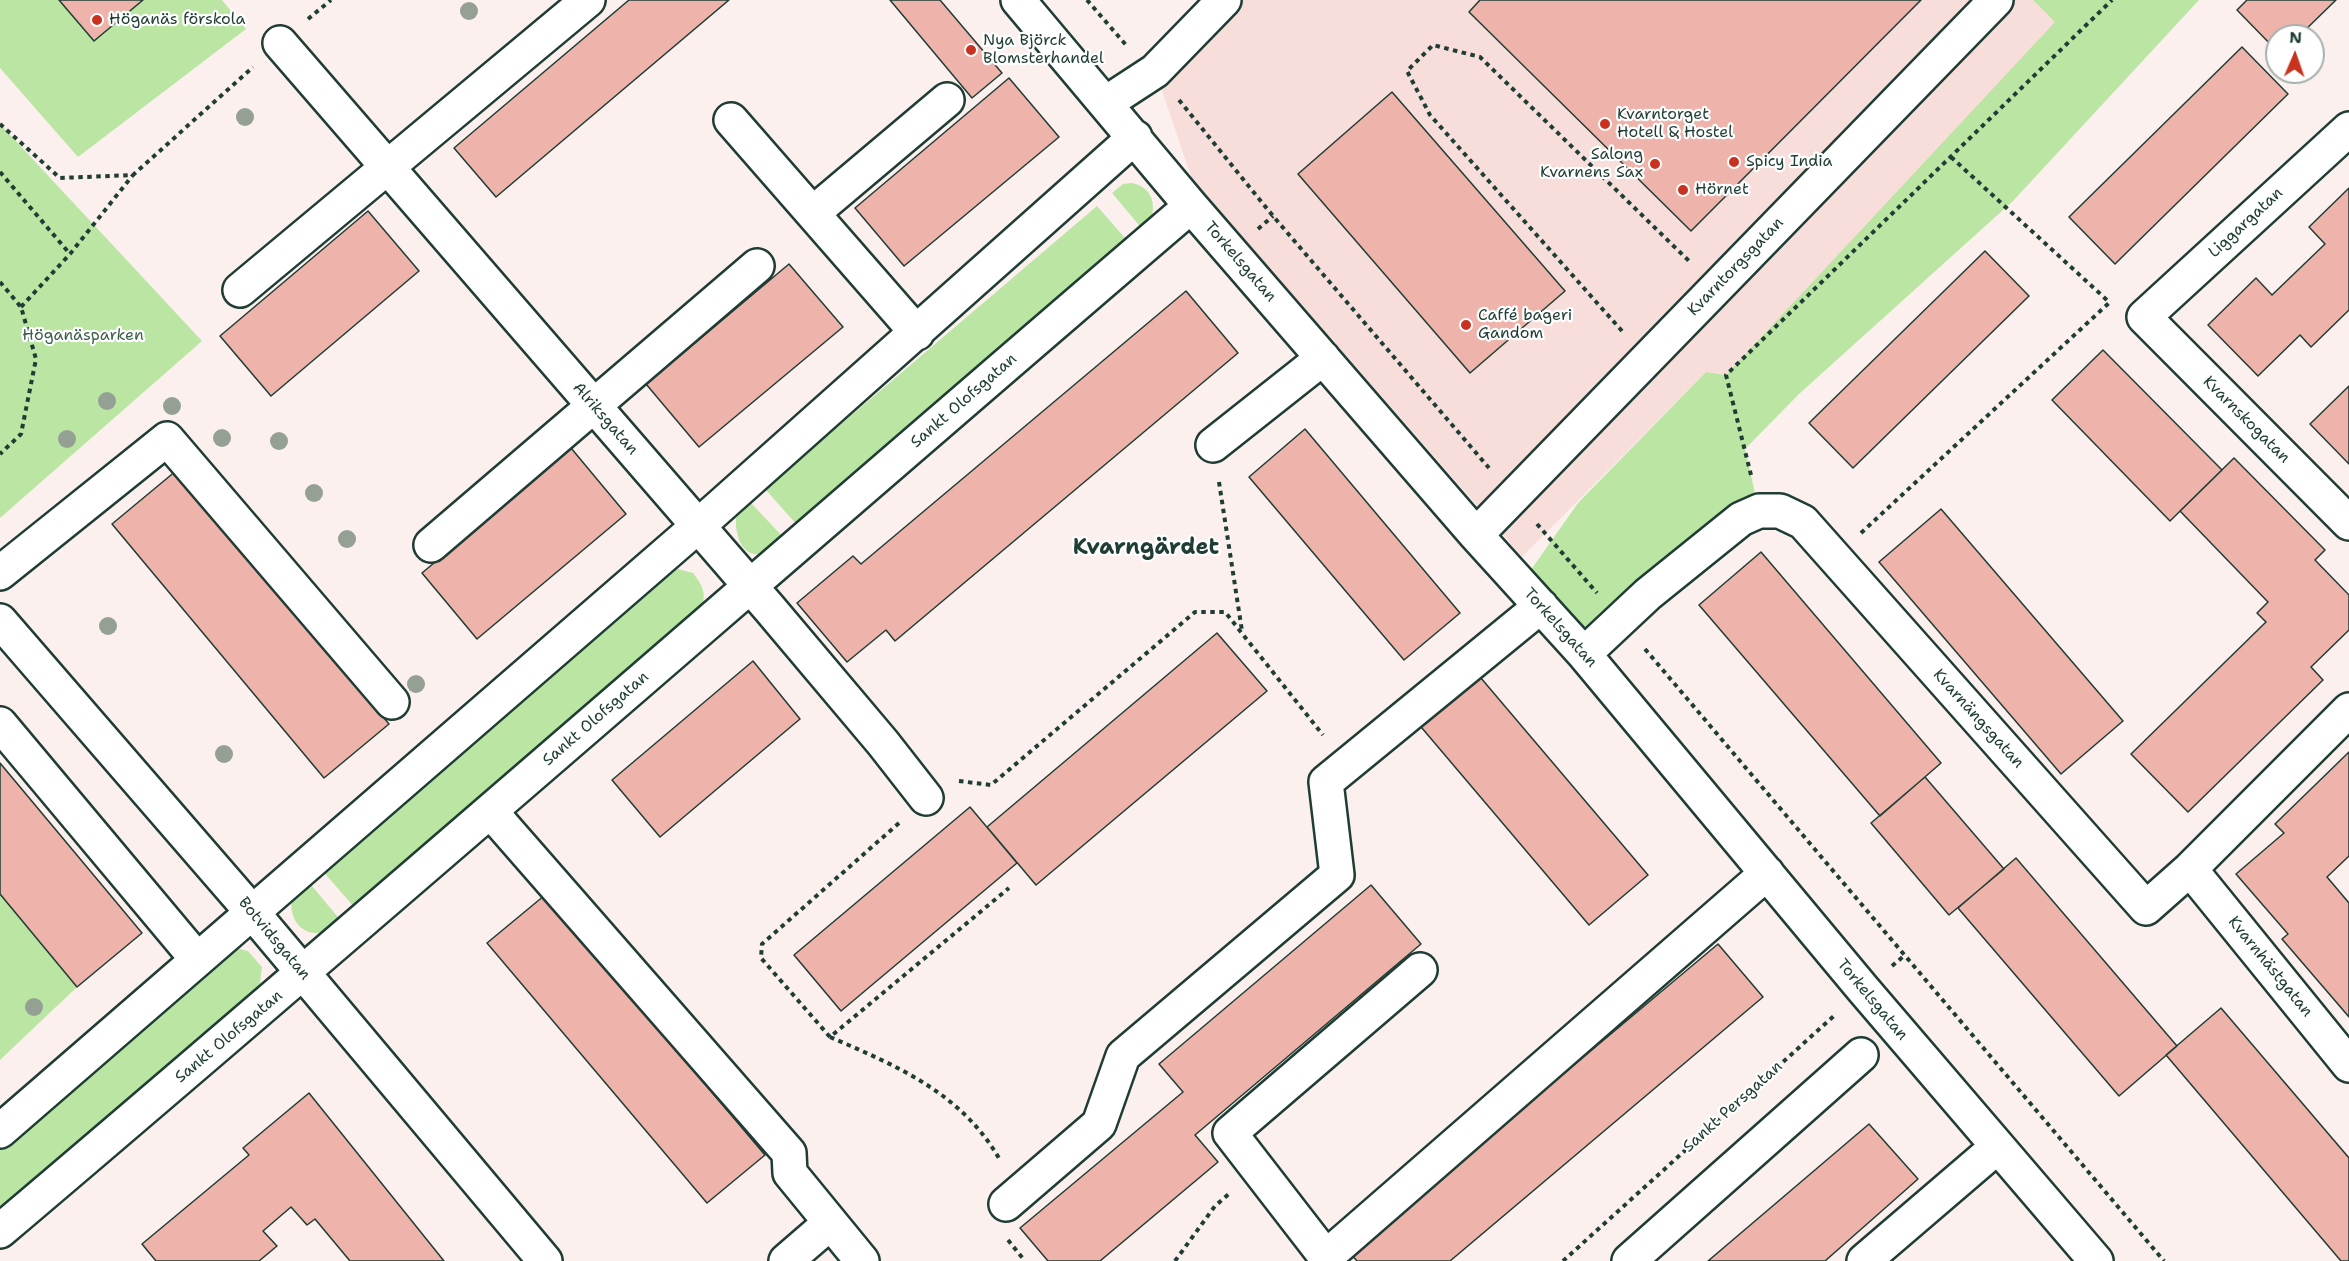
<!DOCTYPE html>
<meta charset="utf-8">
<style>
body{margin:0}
#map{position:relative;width:2349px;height:1261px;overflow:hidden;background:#fcf0ee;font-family:"Shantell Sans",sans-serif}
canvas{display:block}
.north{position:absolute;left:2265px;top:24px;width:60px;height:60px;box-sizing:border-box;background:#fff;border:2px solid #a5b1ae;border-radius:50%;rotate:2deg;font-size:16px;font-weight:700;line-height:24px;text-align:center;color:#1f3d34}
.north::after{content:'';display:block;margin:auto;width:21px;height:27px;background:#c8321e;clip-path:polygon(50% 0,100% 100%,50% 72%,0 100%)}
</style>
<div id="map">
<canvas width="2349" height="1261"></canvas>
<div class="north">N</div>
</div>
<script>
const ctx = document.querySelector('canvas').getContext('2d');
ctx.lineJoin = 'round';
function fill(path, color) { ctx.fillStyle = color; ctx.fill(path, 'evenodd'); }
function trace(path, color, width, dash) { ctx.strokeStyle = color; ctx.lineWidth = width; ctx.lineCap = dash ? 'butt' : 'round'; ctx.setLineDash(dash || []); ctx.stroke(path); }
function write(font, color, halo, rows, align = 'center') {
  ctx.font = font + ' "Shantell Sans",sans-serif'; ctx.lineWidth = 4.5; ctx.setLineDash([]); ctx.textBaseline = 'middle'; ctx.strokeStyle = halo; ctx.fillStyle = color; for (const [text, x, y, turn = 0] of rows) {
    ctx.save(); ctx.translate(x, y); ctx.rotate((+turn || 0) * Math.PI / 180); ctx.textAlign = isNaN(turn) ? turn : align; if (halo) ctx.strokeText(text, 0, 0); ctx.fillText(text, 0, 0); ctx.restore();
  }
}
fill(new Path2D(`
 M1224,0H2112L1726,375L1706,372L1522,557L1192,179L1155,71Z`), '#f8deda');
fill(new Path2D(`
 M0,0H222L246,29L78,157L0,68Z
 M2033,0H2199L2013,201L1799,394L1745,449L1759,511L1584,654L1521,584L1578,503L1706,372L1726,375L2055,22Z
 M0,124L202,341L0,518Z
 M1132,183C1157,188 1158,214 1144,231L1112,193L1123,184Z
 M1097,206L1131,245L798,526L765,489Z
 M751,503L784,538C778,543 772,551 765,553C742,560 735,535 736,518Z
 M678,569L693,573C703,586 707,594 701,611L354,907L321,869L665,574Z
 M307,880L342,922C313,946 286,928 292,893Z
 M0,894L77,987L0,1060Z
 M236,948L248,951L262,967L260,983L254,993L0,1210V1147Z`), '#bae5a2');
const building = new Path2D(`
 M59,0H143L94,41Z
 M629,0H729L496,197L454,148Z
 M890,0H940L1002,73L972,98Z
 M1480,0H1921L1691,231L1469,12Z
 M2247,0H2336L2299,36H2277V51L2237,10Z
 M2242,47L2288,94L2115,264L2069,217Z
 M1009,78L1059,137L904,266L855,208Z
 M1392,92L1565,291L1470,373L1298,174Z
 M2349,188V310L2311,347L2300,335L2258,376L2208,325L2256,278L2272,295L2325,244L2309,227Z
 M368,211L419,271L271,396L220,336Z
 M1985,251L2029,296L1853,468L1809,423Z
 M789,264L843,327L699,447L646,384Z
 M1186,291L1238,353L895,641L886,630L847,662L797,603L853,556L861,564Z
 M2103,350L2222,470L2170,521L2052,400Z
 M2349,386V464L2310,424Z
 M1305,429L1460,613L1404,660L1249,477Z
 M571,448L626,514L477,639L422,573Z
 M2234,458L2325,550L2315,560L2349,595V630L2311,667L2323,680L2188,812L2131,754L2266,622L2257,613L2268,602L2180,511Z
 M177,470L389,724L324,778L112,524Z
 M1941,509L2123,721L2061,774L1879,562Z
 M1761,552L1941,763L1880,816L1699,605Z
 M1217,633L1267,691L1036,885L987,827Z
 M753,661L800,719L660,837L612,780Z
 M1475,671L1648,875L1589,925L1416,721Z
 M2349,752V856L2327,877L2349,903V1017L2282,939L2288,934L2236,874L2284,833L2275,824Z
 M0,763L142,933L77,987L0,894Z
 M1925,777L2004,869L1949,915L1871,823Z
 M970,807L1017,863L841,1011L794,955Z
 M2016,858L2177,1046L2119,1096L1958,908Z
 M1371,885L1421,944L1195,1135L1218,1162L1100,1261H1048L1020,1228L1183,1092L1159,1064Z
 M545,895L765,1155L707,1203L487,943Z
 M1718,944L1763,997L1450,1261H1357L1350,1253Z
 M2221,1008L2349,1158V1261H2341L2166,1055Z
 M309,1093L444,1261H350L315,1219L307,1225L291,1207L263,1231L277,1246L259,1261H156L142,1244L249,1155L243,1148Z
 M1869,1124L1918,1179L1825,1261H1708Z`);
fill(building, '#eeb3aa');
trace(building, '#1f3d34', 1.5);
const minor = new Path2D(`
 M1018,0L1191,206L1476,535L1584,654L1863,989L2096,1261
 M280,43L770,609L883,743L926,798
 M1106,103L1155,71L1224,0
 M731,120L917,333
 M2349,129L2144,317L2349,523
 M813,213L947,100
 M240,290L588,0
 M1213,445L1323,358
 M1476,535L1996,0
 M431,545L757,266
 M0,573L167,439L392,702
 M0,621L252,912L545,1261
 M1584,654L1648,594L1741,519L1759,511H1780L1803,522L2146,908L2190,869L2349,710
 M0,724L196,958
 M491,812L789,1153L790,1173L862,1261
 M2190,869L2349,1065
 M0,1131L698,526L1135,137
 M1006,1204L1099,1124L1123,1056L1337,875L1326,782L1541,606
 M0,1231C400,892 793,547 1191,206
 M1326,1257L1767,873
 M786,1261L830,1223
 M1329,1261L1230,1133L1420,970
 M1629,1261L1861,1055
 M1864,1261L1997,1147`);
trace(minor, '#1f3d34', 38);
trace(new Path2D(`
 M1087,0L1126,45
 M308,19L331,0
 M1179,100L1273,216L1489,468
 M0,124L60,178L133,175L253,67
 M1951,157L2108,301
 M0,172L70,254
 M1258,229L1273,216
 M0,282L21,307L36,359L21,434L0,454
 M21,307L70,254L133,175
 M1622,331L1430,115L1407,71L1433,45L1480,57L1690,262
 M1751,475L1726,375L2112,0
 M1219,482L1242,631
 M1537,524L1597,593
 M1861,533L2110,302
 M1645,649L2164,1261
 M959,781L991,785L1195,612H1225L1323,735
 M899,823L762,944L761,958L830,1037L1009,888
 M1892,966L1905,955
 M830,1037C897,1066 962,1093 1000,1160
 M1008,1240L1025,1261
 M1175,1261L1215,1206L1231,1192
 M1563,1261L1836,1014`), '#1f3d34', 4, [4.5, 4.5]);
trace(minor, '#fff', 33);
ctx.fillStyle = '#94a094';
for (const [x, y] of [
 [469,11],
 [245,117],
 [107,401],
 [172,406],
 [222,438],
 [67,439],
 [279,441],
 [314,493],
 [347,539],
 [108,626],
 [416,684],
 [224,754],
 [34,1007]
]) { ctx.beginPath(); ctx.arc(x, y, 9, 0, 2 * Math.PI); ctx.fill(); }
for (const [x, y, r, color] of [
 [97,20,6,"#c8321e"],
 [971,50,6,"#c8321e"],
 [1605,124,6,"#c8321e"],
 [1734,162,6,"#c8321e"],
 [1655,164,6,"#c8321e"],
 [1683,190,6,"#c8321e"],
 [1466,325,6,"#c8321e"]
]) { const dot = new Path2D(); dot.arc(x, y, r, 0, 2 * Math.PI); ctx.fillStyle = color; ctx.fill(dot); trace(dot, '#fff', 2); }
write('16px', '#1f3d34', '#fff', [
 ["Höganäs förskola",109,20],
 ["Nya Björck",983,41],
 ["Blomsterhandel",983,59],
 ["Kvarntorget",1617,115],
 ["Hotell & Hostel",1617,133],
 ["Salong",1643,155,"right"],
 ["Kvarnens Sax",1643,173,"right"],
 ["Spicy India",1746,162],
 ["Hörnet",1695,190],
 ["Caffé bageri",1478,316],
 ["Gandom",1478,334]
], 'left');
write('16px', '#1f3d34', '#fff', [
 ["Liggargatan",2246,223,-43],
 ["Torkelsgatan",1240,262,49],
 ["Kvarntorgsgatan",1736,267,-46],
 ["Sankt Olofsgatan",964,401,-41],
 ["Alriksgatan",605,419,49],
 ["Kvarnskogatan",2246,420,45],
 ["Torkelsgatan",1560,628,48],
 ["Sankt Olofsgatan",596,719,-41],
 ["Kvarnängsgatan",1978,719,48],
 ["Botvidsgatan",274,939,50],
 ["Kvarnhästgatan",2270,967,51],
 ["Torkelsgatan",1872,1000,50],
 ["Sankt Olofsgatan",229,1037,-40],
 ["Sankt Persgatan",1733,1107,-42]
]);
write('16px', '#3e5f4a', '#fff', [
 ["Höganäsparken",83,336]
]);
write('bold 22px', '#1f3d34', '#fff', [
 ["Kvarngärdet",1146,548]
]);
</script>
